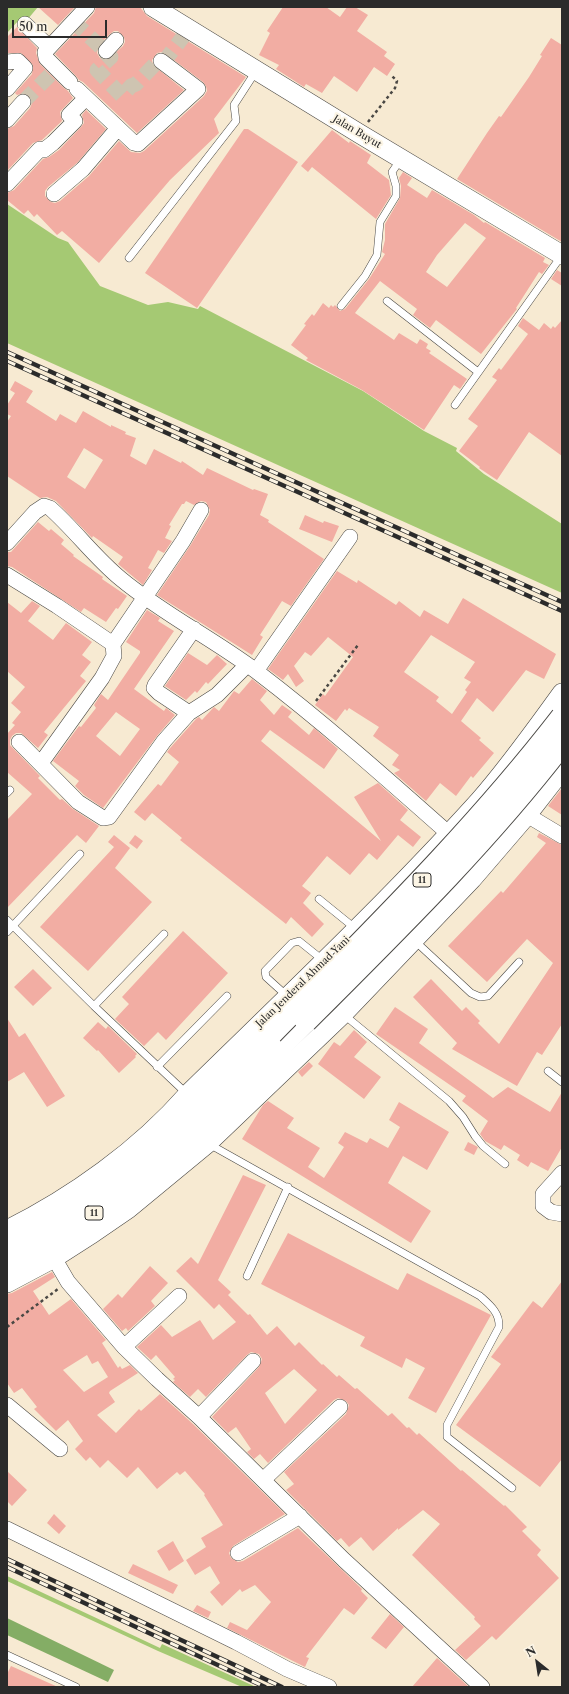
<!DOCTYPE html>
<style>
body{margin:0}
#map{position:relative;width:569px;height:1694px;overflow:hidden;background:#f7ead2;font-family:"Libre Caslon Text",serif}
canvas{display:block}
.frame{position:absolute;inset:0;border:8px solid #2b2b2b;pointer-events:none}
.north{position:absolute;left:517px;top:1642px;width:40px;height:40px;-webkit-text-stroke:3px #fcf5e5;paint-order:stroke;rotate:330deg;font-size:11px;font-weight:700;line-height:16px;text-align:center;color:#2b2b2b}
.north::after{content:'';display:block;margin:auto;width:14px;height:18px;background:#2b2b2b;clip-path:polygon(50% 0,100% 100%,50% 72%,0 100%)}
.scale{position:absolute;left:12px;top:20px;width:95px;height:18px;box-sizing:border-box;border:2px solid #2b2b2b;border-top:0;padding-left:5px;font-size:12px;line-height:14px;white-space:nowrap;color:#2b2b2b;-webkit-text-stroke:3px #fcf5e5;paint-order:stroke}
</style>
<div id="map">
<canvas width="569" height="1694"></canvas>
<div class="frame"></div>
<div class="north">N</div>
<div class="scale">50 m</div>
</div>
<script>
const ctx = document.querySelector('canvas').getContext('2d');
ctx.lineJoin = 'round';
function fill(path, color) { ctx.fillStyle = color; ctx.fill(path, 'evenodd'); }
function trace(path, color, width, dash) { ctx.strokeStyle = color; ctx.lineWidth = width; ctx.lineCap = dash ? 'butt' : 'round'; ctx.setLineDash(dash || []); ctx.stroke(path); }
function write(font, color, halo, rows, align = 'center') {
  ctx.font = font + ' "Libre Caslon Text",serif'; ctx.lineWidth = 4; ctx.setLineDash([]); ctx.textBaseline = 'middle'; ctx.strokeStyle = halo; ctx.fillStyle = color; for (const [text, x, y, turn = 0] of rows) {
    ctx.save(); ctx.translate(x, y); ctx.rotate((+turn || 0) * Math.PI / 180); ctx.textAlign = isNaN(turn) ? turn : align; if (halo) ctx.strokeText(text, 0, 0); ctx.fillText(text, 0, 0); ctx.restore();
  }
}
fill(new Path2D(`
 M7,7H38L27,20H19L7,33Z
 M7,204L58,238L68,242L100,286L148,305L168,302L198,309L200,306L363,391L424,431L457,448L456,451L484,474L562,524V593L7,343Z
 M7,1576L160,1648L162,1644L256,1687H242L158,1651L7,1581Z`), '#a5c973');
fill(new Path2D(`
 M7,1618L114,1670L108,1682L7,1635Z`), '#84ad65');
fill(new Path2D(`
 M38,7H75L58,25Z
 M96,7H140L147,16L246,77L214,119L219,133L170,180L99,263L62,231L57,235L37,214L34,217L28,210L24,214L7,200V193L14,190L43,159L49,157L59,150L81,127L84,123L82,115L86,110L106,129L77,163L48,187L45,191V196L51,202L55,203L60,201L89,176L119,141L131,152L140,153L144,151L204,96L207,91L206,86L203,82L166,54L162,52L157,53L152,60L153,65L184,90L137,133L83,82L79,80L76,76L55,54L94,13ZM118,31L124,37L125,42L123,46L109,59L104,60L100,58L97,53L99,45L110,34L114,31Z
 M283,7H326L340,17L347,7H355L368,15L357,31L387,52L384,56L395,64L387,76L374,67L357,92L334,76L322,93L306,84L304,87L276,69L279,65L259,55L270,33L267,31Z
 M17,27L37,48L36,53L40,64L64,88L68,91L73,98L60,112L62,121L42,140L33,143L7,171V129L14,126L30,108L32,103L31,99L29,95L24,93L17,95L15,93L32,74L33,65L21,53H7V37Z
 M551,38L562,45V242L457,179L487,133L499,116L501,117L529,77L542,56L540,55Z
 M244,129H248L298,162L197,308L145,273Z
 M332,130L349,143L350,141L371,155L367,163L389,180L391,195L376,219L312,167L308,172L301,166Z
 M403,172L412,178L407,185L427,198L432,190L474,215L484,223L485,222L545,258L543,262L549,265L542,274L539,272L516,308L517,309L481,354L436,320L430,328L413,315L417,309L380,281L355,313L394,340L399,333L417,344L420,339L428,344L426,348L431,351L429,353L467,379L460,389L454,385L424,430L362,390L306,360L308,358L291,345L306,325L304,324L312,314L314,316L323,303L329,308L331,305L333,307L335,305L340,311L345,309L369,279L385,254L382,252L385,240V224L400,198L401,186L399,178ZM465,223L486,238L447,287L426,272L437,255Z
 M557,270L562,273V286L551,279Z
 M523,318L539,330L544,323L551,329L553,326L555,328L562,320V456L529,432L497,480L479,468L480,467L459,451L478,426L468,419L497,380L492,377L499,368L501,370L528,334L518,326Z
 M15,381L33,391L26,402L56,421L60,414L76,423L83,411L111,427V425L126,432L125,434L136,438L130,456L146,465L154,449L181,463L182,461L203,475L207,468L253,490L254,489L268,494L260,515L269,520L268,522L324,559L291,606L282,601L260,635L263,637L252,655L157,595L190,546L209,515L210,510L206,502L201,501L194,505L186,501L184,504H182L169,525L171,526L165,538L172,541L164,553L158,550L148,568L152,570L143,585L118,564L123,557L93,536L92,538L56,501L47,497L40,498L7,476V422L11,416L7,414V405L15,393L10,390ZM84,448L103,460L85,489L67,477Z
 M305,515L323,523L324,521L339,526L332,542L299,529Z
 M38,522L49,531L51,529L64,540L61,544L74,555L73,556L103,577L102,579L127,596L118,609L116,608L106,622L84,608L81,612L12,567L7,566V552H11Z
 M337,571L357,583L358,580L396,605L399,601L420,617L424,610L448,624L463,598L556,654L544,679L526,670L493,712L477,698L461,721L481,738L479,740L494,753L473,778L471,776L456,796L440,783L426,801L394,773L400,770L392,765L399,755L373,736L379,727L349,708L347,711L345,709L336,721L315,705L323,694L325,696L353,657L328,637L311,656L305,652L294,666L304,681L296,687L288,674L283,680L268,669ZM431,635L475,662L464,678L471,682L465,690L467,692L452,714L436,701L439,697L404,672Z
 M32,601L40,606L28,621L53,640L66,623L92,642L82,655L91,662L80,676L86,681L44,732L48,735L38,748L21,733H16L12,736L10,740V745L40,776L38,778L60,800L62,799L73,809L99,826L86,843L77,835L7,908V820L32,794L7,772V734L15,725L12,723L21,712L11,703L25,687L7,671V602L21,613Z
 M147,610L160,618L158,621L174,631L134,689L164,711L166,708L175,715L157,736L103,808L84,795L75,786L79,781L53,761L79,726L81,727L96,708L94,705L101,694L108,700L140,653V651L126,642ZM116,712L140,729L120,756L96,736Z
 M188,653L207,665L217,655L227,664L208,684L206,682L197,693L195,691L186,700L165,686Z
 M252,679L267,691L260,700L274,715L282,705L292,712L288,717L309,735L314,728L338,749L324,769L270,730L261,741L381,841L354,797L378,783L408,810L400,820L421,837L413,847L398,835L377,860L369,853L350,875L327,856L302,886L311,893L303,903L324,924L312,937L291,917L286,924L180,840L182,838L152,813L145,821L134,812L158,784L161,786L179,762L167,752L171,747L196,719L199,717L202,720L214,707L219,711L234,691L239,694Z
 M562,788V815L548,806Z
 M539,833L562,845V1024L542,1055L537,1052L517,1086L452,1049L457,1043L413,997L431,979L462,1011L466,1007L480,1021L478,1023L499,1044L553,963L527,939L487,982L448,946L501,891L503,893L546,843L537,837Z
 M114,835L130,848L115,868L152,902L88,971L40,927L114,847L108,842Z
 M135,835L143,841L137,849L129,843Z
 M183,931L228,973L166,1040L158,1032L144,1046L115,1019L129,1004L122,997Z
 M33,969L52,988L33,1006L14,987Z
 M395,1007L428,1029L419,1043L493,1098L508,1087L550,1112L562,1092V1147L548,1171L531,1162L528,1167L517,1160L520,1155L504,1145L501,1150L485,1141L480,1134L488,1121L462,1101L466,1096L376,1034Z
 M7,1018L19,1037L25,1033L65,1096L47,1107L24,1072L7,1082Z
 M98,1022L106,1029L108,1026L137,1054L135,1056L136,1057L119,1073L98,1050L97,1051L83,1038Z
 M354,1030L367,1042L354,1057L381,1077L364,1099L318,1064L334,1042L340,1046Z
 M309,1062L313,1066L302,1077L298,1072Z
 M268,1101L294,1118L287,1128L320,1148L308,1167L324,1178L344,1147L338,1143L345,1132L367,1143L370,1138L388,1148L400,1127L389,1120L399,1102L449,1132L427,1170L403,1156L388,1183L431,1211L411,1243L242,1139L263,1105Z
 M468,1142L478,1147L474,1155L464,1150Z
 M243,1175L266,1185L218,1280L231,1292L228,1295L248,1315L250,1314L267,1335L277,1326L295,1346L299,1342L322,1365L323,1364L337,1377L339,1375L355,1389L357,1388L388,1416L392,1413L407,1428L409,1427L417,1435L419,1433L461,1471L462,1470L504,1506L505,1505L527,1527L522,1531L541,1550L537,1555L559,1578L496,1640L492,1636L466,1660L455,1650L481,1626L474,1619L475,1617L412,1555L440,1524L423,1510L398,1530V1528L373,1551L361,1537L349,1547L341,1538L337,1541L286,1490L294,1484L284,1472L346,1414L349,1405L346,1401L338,1398L334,1400L268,1463L260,1454L254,1459L247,1452L251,1449L236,1427L228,1433L212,1417L259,1367L262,1359L259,1354L251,1352L247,1355L206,1397L198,1389L190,1397L173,1382L175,1380L173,1379L175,1377L156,1355L151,1360L137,1347L161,1325L172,1337L200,1320L213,1340L236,1322L219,1304L214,1309L176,1271L191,1257L198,1264ZM294,1369L317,1390L285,1424L265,1393Z
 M288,1233L398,1290L407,1273L491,1315L436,1413L408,1398L425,1368L406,1358L402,1368L360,1346L365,1337L261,1284Z
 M150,1266L168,1283L151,1301L155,1306L128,1331L126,1328L122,1331L103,1309L118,1294L122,1298Z
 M52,1272L55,1277L33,1291L49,1315L71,1299L106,1340L102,1343L118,1368L120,1366L122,1369L130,1365L138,1373L110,1391L109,1393L115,1402L97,1415L116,1433L139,1409L141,1411L160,1394L193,1424L285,1514L233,1546L229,1553L231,1558L238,1562L243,1561L298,1528L362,1589L361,1591L368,1598L354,1615L344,1608L306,1657L309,1658L305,1667L227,1628L230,1622L247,1630L271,1602L255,1585L242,1592L240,1589L222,1606L210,1592L220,1583L210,1566L195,1575L186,1560L206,1547L201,1538L223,1525L204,1495L205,1494L185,1471L180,1475L177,1472L157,1489L138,1467L127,1478L108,1460L100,1468L90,1457L86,1461L75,1449L83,1441L68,1420L56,1431L34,1409L37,1407L22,1388L14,1393L7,1383V1294L12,1293ZM87,1355L92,1364L98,1361L108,1377L84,1392L63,1370Z
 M562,1281V1459L540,1487L456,1425L501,1364L491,1357L533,1301L542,1308Z
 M7,1471L27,1490L12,1506L7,1501Z
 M54,1514L66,1526L59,1534L47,1523Z
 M173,1541L184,1561L169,1571L157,1551Z
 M133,1564L178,1585L173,1594L128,1573Z
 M197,1605L211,1612L208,1618L193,1611Z
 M390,1614L404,1627L386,1649L371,1638Z
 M437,1658L469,1687H412Z
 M11,1666L58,1687H7V1674Z`), '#f2ada3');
trace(new Path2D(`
 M73,21L111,57L97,70L122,96L131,86L136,84L156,63L166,59L189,29
 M23,102L51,74`), '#cec4b1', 15, [15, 8]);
const service = new Path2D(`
 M129,258L236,121L234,105L256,71
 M387,301L478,372
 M341,306L365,276L377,255L380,222L396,196V186L392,172L401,159
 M455,405L562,255
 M7,793L10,790
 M319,899L356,929
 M7,920L94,1006L186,1093
 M7,932L80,854
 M415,941L471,993L480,997L488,996L519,962
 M287,996L266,977L265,971L292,943L299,941L324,961
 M94,1006L164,934
 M343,1014L449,1101L463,1117L475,1136L483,1146L505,1164
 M157,1067L227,996
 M548,1071L562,1082
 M209,1144L480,1296C490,1305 500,1313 499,1327L447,1425V1437L512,1488
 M247,1276L288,1187
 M7,1655L76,1687`);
const minor = new Path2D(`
 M25,24L49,47
 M106,51L116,40
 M7,62L18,61L25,68L7,89
 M70,82L46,58L45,52L87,7
 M77,89L134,143L138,144L198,89L161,61
 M7,120L23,102
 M7,184L40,149L44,150L53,143L75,121L69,115L86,98
 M54,194L83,169L118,128
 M7,543L35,512L44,506L50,508C75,530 95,558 121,579C163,614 212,638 256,671C323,722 386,778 448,833
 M7,575L57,606L113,644
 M256,671L350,537
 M189,713L159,693L154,688L155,685L194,629
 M19,742L78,802L103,818L109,817L164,741L189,713L217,695L247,665
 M41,763L102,678L114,656L113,644L183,541L201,510
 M527,815L562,836
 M562,1173L543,1194V1206L551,1212L562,1214
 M54,1258L68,1282L124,1347L157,1379L199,1417L344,1560L482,1687
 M124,1347L179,1296
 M7,1405L60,1449
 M199,1417L253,1361
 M263,1480L340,1407
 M7,1529L236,1642L287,1669L329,1687
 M238,1553L300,1516`);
const tertiary = new Path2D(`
 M153,7L360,134L562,255
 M7,1230C73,1197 139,1150 188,1094C286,998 387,903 479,801C509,767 535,730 562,693
 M7,1283L54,1258L93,1233L128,1209L208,1143L343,1014L472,879L527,815L562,770`);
const trunk = new Path2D(`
 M7,1247C61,1217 113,1181 160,1141C199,1108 235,1069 272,1033
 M7,1266L67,1231L118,1196L174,1151L203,1125L306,1021`);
trace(service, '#4a4844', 8);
trace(minor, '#4a4844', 16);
trace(tertiary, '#4a4844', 20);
trace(trunk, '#4a4844', 24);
trace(new Path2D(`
 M368,122L395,88L397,81L392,76
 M316,701L358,645
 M7,1327L58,1289`), '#4a4844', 2.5, [3, 3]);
trace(service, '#fff', 7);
trace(minor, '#fff', 15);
trace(tertiary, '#fff', 19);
trace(trunk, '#fff', 22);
const rail = new Path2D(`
 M7,352L562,602
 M7,361L562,611
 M7,1559L282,1687
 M7,1567L265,1687`);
trace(rail, '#2b2b2b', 4.5);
trace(rail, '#fcf5e5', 3, [9]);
const trunkBridge = new Path2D(`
 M306,1021C395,932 485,844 562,744
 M272,1033C372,931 474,831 562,717`);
trace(trunkBridge, '#4a4844', 24, []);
trace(trunkBridge, '#fff', 22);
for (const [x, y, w] of [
 [422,880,18],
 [94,1213,18]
]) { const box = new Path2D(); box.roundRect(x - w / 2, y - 7, w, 14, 3); ctx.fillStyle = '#fcf5e5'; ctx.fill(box); trace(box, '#2b2b2b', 1); }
write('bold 9px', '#2b2b2b', null, [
 ["11",422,880],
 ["11",94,1213]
]);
write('10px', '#2b2b2b', '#fcf5e5', [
 ["Jalan Buyut",357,132,31],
 ["Jalan Jenderal Ahmad Yani",303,982,-44]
]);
</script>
